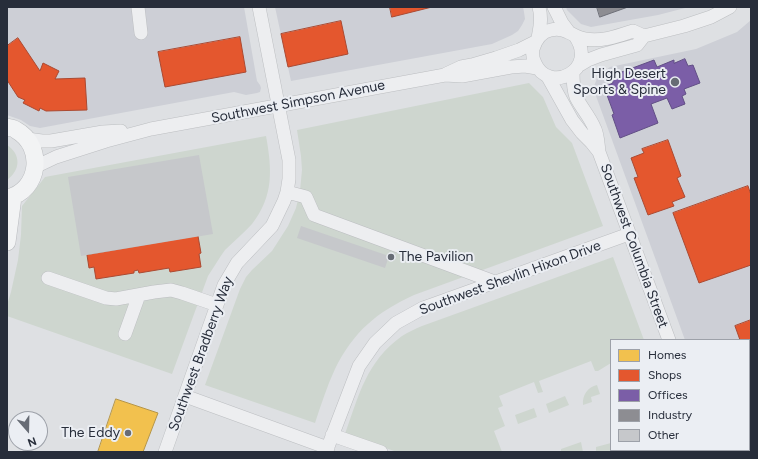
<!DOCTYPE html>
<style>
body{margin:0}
#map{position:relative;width:758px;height:459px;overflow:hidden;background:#dee0e3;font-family:Figtree,sans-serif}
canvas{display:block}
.frame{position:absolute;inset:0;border:8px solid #272d3a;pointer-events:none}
.legend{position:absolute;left:610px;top:339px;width:140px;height:112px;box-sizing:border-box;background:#ebeef3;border:1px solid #9da1a9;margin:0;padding:5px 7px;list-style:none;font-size:12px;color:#272d3a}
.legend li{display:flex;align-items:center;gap:8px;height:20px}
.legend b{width:20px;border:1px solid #9da1a9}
.north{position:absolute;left:8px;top:411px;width:40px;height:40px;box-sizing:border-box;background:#ebeef3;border:1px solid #9da1a9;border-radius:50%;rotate:160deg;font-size:11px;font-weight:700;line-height:16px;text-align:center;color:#272d3a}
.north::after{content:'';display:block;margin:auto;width:14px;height:18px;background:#676c75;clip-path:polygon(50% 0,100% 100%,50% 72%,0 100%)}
</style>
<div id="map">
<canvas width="758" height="459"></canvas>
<div class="frame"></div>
<ul class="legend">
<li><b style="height:11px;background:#f2c14e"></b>Homes</li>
<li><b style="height:11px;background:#e4572e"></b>Shops</li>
<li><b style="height:11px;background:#7b5ea7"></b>Offices</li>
<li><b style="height:11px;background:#8d8d92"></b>Industry</li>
<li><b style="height:11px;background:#c6c8cb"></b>Other</li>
</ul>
<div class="north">N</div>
</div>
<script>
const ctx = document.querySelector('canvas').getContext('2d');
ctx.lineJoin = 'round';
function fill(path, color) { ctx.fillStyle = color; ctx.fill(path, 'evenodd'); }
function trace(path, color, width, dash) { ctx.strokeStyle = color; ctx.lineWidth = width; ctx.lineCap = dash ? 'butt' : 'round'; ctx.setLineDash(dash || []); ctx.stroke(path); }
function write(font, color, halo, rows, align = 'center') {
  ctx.font = font + ' Figtree,sans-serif'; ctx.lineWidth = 4; ctx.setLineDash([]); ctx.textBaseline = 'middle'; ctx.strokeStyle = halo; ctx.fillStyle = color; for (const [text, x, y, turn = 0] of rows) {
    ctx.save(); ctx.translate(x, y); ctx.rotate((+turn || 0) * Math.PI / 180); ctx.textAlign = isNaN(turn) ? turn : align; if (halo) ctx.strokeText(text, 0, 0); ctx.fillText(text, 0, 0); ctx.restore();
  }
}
fill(new Path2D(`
 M7,7H244L257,81L260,85L261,88L260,92L257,93L246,95L234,92L40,128L30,126L21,120L7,115Z
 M275,7H523L524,12L525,19L522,25L518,31L512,35L492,44L291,81Z
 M566,7H689L658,15L591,27L581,24L567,10Z
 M751,20V452H714V450H749V340H685L596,96L594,86L598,76L610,67L696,49L737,32Z`), '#cdcfd6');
fill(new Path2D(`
 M529,83L543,97L556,127L572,143L603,226L414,295C377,312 354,331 335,369C327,386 321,405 315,423L205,385L240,289L246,277L252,270L272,251L288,226L296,208L300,191L302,170L301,156L297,130Z
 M266,136C272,169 274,196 252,224C244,233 234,241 225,250C219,258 214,267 208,276L172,374L7,316V305L11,292L18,260L21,235L22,206L45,177Z
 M7,145C21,154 21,170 7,180Z
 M613,257L644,340H611V363L598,371H595L591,361L539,381L543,392L538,393L534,382L499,396L503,406L498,408L505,426L494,431L502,452H397L345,434C359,395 366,362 402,336C408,332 415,329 422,326Z
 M597,385L600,394L591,397L592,402L583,405C582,395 588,387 597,385Z
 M565,396L569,405L549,413L546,404Z
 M534,408L537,417L518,424L515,415Z
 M581,442L583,452H561V449Z
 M611,443V450H618L619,452H596V447Z`), '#ced6cf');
const homes = new Path2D(`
 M116,399L158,413L143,452H98Z`);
fill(homes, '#f2c14e');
trace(homes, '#b59548', 1);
const shops = new Path2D(`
 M390,7H432L392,17Z
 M341,21L348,54L288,67L281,34Z
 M240,37L246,72L165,87L158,52Z
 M18,38L40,71L43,63L59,71L55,79L85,78L87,110L46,111L40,108L39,111L23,103L25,100L18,97L7,80V46Z
 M668,140L681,176L677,178L685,197L672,202L674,206L648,215L634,178L638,177L631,158L644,153L642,149Z
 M748,186L751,195V265L699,283L673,213Z
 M198,236L201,253L199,254L201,267L170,272L169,268L139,273L138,270L134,271V273L96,279L94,267L89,268L87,255Z
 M751,320V387H749V340H740L735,326Z`);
fill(shops, '#e4572e');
trace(shops, '#ab4a32', 1);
const offices = new Path2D(`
 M685,59L688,66L693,65L700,83L684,89L686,94L682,96L685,104L672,109L667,98L651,104L658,123L620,138L612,115L614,114L604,87L613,83L611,76L654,60L657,67L674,60V63Z`);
fill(offices, '#7b5ea7');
trace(offices, '#624f86', 1);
const industry = new Path2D(`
 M597,7H628L600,17Z`);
fill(industry, '#8d8d92');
trace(industry, '#6e7078', 1);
fill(new Path2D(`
 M199,155L213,234L81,256L68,177Z
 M301,226L389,256L385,268L297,238Z`), '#c6c8cb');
const minor = new Path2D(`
 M138,7L141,33
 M554,7L562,23L568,31
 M575,36C599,70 549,95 535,63C533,59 532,54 533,49C536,39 541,32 551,30C564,26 573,37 585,39C602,42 618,36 633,31L644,36L684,26L711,17L730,7
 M538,38C540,27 542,18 539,7
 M578,66L588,60L601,55L637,45L644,36
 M573,72C573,80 573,89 576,97C581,107 589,116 594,127C598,134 598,144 599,152L669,340
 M446,74L461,67L472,65L496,58L519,50L535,42
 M548,77L572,120L582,133L591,142L599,152
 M27,139L42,141H51L103,132L121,131
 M35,167L56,157L106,141L151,129L445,75L462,76L511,67L525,66L537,68
 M287,192L306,197L314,215L495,282
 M48,278L106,298L116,299L154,292L171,290L182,293L217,305
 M125,334L139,295
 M185,396L328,448
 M332,435L381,452
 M701,450L702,452
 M165,452L224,285L237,263L272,226L284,201L287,192L289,179V160L259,7
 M326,452L359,366L375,343L396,323L423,308L629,234`);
const major = new Path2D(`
 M7,127C10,128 14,128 16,130C45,146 40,191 7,198
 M7,242L13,197`);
trace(minor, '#bcbec1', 14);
trace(major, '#bbbdc0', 18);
trace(minor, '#edeef0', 13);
trace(major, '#f2f3f4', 17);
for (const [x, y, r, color] of [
 [675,82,5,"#676c75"],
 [391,257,4,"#676c75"],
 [128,433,4,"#676c75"]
]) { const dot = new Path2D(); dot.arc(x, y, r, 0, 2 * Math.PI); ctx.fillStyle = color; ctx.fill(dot); trace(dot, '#ebeef3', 1.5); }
write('14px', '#272d3a', '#ebeef3', [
 ["High Desert",666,74],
 ["Sports & Spine",666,90],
 ["The Pavilion",399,257,"left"],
 ["The Eddy",120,433]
], 'right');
write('14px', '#272d3a', '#ebeef3', [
 ["Southwest Simpson Avenue",298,102,-11],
 ["Southwest Columbia Street",634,246,70],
 ["Southwest Shevlin Hixon Drive",510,278,-20],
 ["Southwest Bradberry Way",201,354,-70]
]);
</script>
